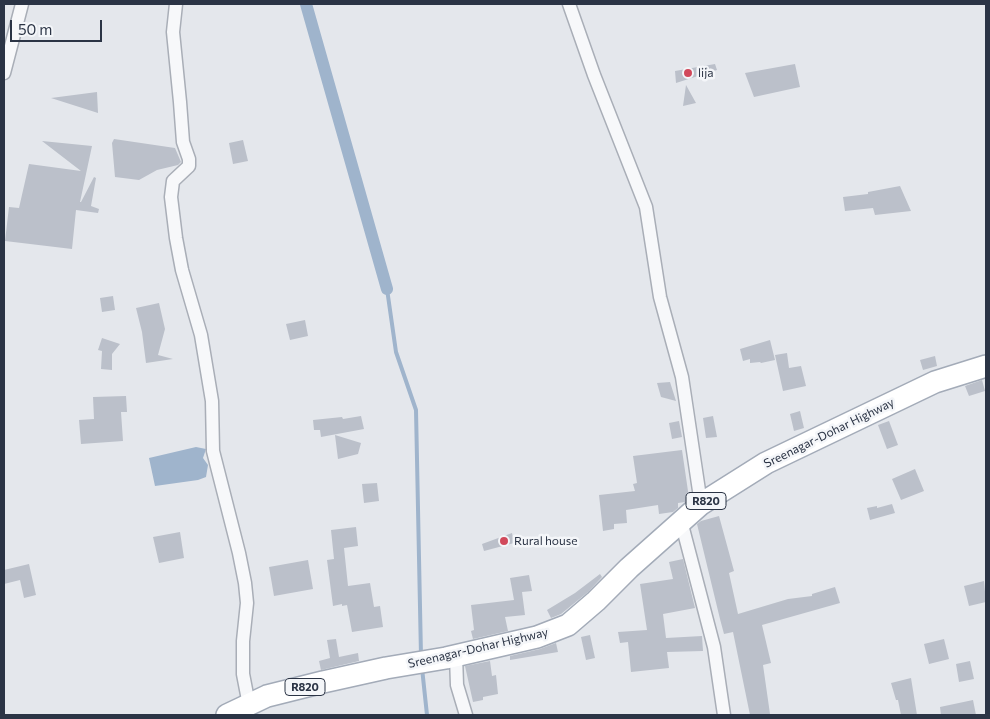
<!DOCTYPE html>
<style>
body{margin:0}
#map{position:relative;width:990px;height:719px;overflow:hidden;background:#e4e7ec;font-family:Commissioner,sans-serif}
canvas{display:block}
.frame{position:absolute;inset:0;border:5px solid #2b3445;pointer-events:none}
.scale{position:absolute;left:10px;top:20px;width:92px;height:22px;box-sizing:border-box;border:2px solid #2b3445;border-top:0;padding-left:6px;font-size:15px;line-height:18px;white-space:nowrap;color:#2b3445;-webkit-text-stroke:4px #f4f6f9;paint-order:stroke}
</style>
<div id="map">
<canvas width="990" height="719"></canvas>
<div class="frame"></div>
<div class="scale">50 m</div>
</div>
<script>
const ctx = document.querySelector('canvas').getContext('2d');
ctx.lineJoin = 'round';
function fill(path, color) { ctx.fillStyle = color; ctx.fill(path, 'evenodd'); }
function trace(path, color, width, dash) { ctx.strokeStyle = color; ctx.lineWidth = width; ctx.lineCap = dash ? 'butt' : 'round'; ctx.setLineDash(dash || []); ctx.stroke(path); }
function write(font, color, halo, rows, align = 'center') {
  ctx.font = font + ' Commissioner,sans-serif'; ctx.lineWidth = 5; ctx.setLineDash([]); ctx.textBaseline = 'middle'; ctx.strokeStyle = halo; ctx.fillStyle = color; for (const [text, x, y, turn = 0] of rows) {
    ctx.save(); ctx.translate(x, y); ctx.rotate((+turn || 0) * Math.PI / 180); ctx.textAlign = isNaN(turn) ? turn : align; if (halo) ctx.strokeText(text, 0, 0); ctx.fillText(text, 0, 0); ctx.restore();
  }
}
fill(new Path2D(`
 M196,447L206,449L203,458L208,465L206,477L198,480L155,486L149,458Z`), '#9fb4cc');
trace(new Path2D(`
 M387,289L396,352L416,410L421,656
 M422,668L427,715`), '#9fb4cc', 4);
trace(new Path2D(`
 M306,4L387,289`), '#9fb4cc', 12);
fill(new Path2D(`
 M715,64L717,70L676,83L675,71Z
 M795,64L800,87L754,97L745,73Z
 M686,85L696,103L683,106Z
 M97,92L98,113L51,98Z
 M114,139L175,148L181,162L178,165L157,170L139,180L115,177L112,143Z
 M243,140L248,161L233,164L229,143Z
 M42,141L92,146L80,202H81L94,177L96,178L91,206L99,209L98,213L76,210L72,249L5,241L9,207L19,208L29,164L81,171Z
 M900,186L911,211L875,215L873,208L845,211L843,197L868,194V192Z
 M113,296L115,310L102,312L100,298Z
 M159,303L165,329L158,355L173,359L146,363L142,332L136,308Z
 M305,320L308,336L290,340L286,324Z
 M102,338L120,344L112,354V370L101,369L102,351L98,350Z
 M770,340L775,360L761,363L760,362L750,363V359L743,361L740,349Z
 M787,353L789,368L801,366L806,386L783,391L775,355Z
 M935,356L937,366L923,370L920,360Z
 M982,380L985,391L969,396L965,386Z
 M670,382L676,401L661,397L657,383Z
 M126,396L127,412H121L123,441L81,444L79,420L94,419L93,397Z
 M800,411L804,428L794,431L790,414Z
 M361,416L364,429L321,437L320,430H314L313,420L342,417L343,419Z
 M713,416L717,437L706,438L703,418Z
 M679,421L682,437L672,439L669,423Z
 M889,421L898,445L887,449L878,425Z
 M335,435L361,443L358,454L338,459Z
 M682,450L689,498L685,502L678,503V508L673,512L659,514L658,505L626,510L627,523L614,524V529L603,531L599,495L635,491L633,484L637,483L633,456Z
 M915,469L924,491L901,500L892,479Z
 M377,483L379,501L364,503L362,484Z
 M892,504L895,513L870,520L867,508L877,506V508Z
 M719,516L734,571L729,573L738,614L788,599L812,596V594L835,587L840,603L762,625L771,663L763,665L770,714L750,715L733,632L724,634L720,619L697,524L701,521Z
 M356,527L358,546L344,548L348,586L370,583L374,607L380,606L383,627L352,632L347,605L342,606V604L333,606L327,560L334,559L331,530Z
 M180,532L184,558L159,563L153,537Z
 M512,533L514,543L484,551L482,544Z
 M683,559L695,608L663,614L666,638L702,636L703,651L667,652L669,668L631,672L628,642L620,643L618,632L647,630L640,584L673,579L669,562Z
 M308,560L313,589L274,596L269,567Z
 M29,564L36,595L24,598L20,580L4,584V570Z
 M600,574L602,577L588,592L561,614L551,618L547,610L575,593Z
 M529,575L532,591L522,592L525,615L505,617L508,631L473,639L471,631L474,630L471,605L514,600L510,578Z
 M984,581L986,602L969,606L964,586Z
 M590,635L595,658L586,660L581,637Z
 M336,639L339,657L358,653L359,661L321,670L319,661L330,658L327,640Z
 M944,639L949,659L929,664L924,644Z
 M556,643L558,652L510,660V656L540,649Z
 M490,661L492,676L496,675L498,694L483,697V700L473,702L465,666Z
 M970,661L974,679L959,682L956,664Z
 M911,678L917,715H901L898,700H896L891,683Z
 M973,700L976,715H941L940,707Z`), '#bbc0ca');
const minor = new Path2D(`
 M176,4L173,32L180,102L183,142L189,159V166L173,181L171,197L176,238L182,270L201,335L212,401L213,451L239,553L245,583L247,603L243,641V674L249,705
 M569,4L594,75L646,207L660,297L682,377L701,504
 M4,73L22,4
 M681,521L714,647L724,715
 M456,656L457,685L466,715`);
const primary = new Path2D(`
 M227,715L267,696L323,682L386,668L446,658L537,637L568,625L596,601L629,568L701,504L766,463L935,382L986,366`);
trace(minor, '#a9aeb7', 15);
trace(primary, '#a3abb8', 24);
trace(minor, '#f7f8fa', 12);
trace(primary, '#fff', 21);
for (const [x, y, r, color] of [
 [688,73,5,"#d1495b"],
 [504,541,5,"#d1495b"]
]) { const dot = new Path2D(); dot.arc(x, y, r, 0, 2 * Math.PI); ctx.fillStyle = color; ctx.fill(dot); trace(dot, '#f4f6f9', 2); }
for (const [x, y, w] of [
 [706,501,40],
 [305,687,40]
]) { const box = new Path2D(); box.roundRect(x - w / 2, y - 8.5, w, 17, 4); ctx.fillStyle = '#f4f6f9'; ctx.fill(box); trace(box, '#2b3445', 1); }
write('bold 11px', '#2b3445', null, [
 ["R820",706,501],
 ["R820",305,687]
]);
write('12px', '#2b3445', '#f4f6f9', [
 ["lija",698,73],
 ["Rural house",514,541]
], 'left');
write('12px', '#2b3445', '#f4f6f9', [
 ["Sreenagar-Dohar Highway",829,433,-26],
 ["Sreenagar-Dohar Highway",478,648,-13]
]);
</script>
